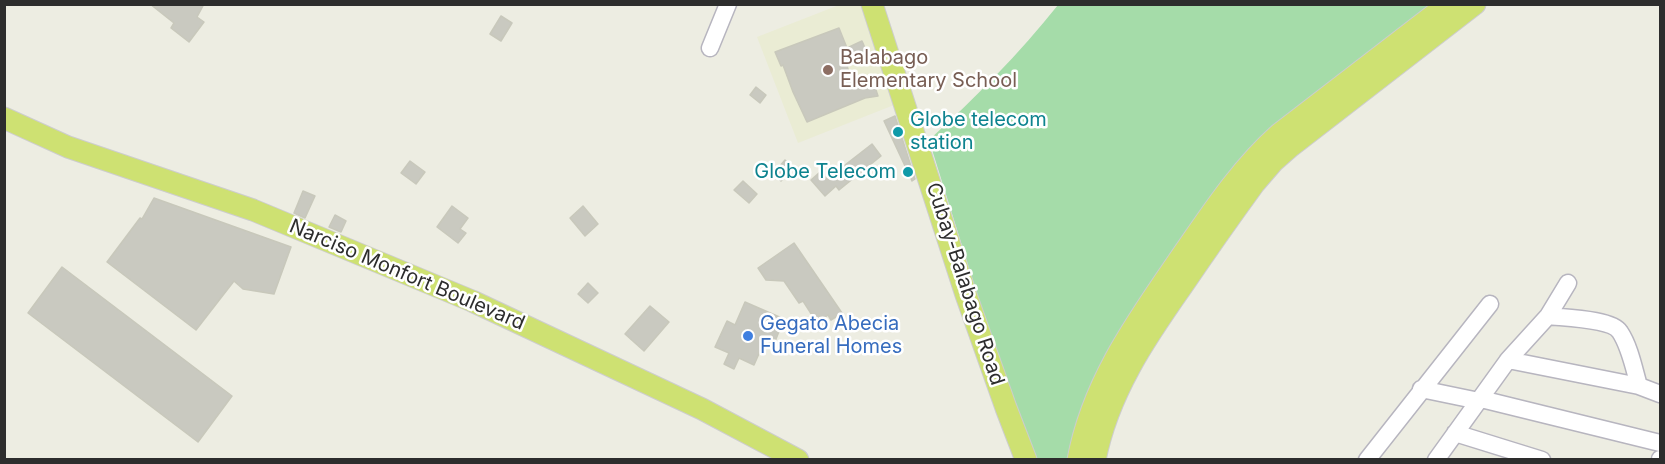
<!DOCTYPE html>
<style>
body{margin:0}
#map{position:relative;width:1665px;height:464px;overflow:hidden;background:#edede2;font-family:Inter,sans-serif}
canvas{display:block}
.frame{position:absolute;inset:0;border:6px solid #2d2d2d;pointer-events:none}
</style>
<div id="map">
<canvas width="1665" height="464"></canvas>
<div class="frame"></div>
</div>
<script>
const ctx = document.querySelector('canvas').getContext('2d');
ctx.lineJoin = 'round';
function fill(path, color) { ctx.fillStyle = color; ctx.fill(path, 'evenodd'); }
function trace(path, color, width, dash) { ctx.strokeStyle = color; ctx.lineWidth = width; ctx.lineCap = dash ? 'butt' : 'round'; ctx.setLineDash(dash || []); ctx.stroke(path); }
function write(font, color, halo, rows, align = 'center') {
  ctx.font = font + ' Inter,sans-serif'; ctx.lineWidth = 5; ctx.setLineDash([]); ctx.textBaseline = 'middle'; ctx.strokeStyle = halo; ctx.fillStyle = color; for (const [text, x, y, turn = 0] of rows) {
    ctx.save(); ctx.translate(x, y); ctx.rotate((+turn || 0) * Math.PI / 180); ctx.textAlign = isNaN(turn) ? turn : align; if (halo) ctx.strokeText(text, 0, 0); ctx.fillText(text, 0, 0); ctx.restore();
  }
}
fill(new Path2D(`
 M839,5H861L899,103L798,143L757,37Z`), '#eaecd4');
fill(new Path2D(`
 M1058,5H1432L1305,102L1070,459H1035L989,332L929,140C976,97 1019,54 1058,5Z`), '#a5dca9');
const building = new Path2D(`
 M150,4H204L197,17L204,22L189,42L171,28L174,23Z
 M501,16L512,23L501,41L490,34Z
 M839,28L847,48L862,41L869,57L847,66L853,84L872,78L878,96L865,98L807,122L793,92L783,65L781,66L775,52Z
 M756,87L766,95L760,103L750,95Z
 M895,116L915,179L912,181L884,121Z
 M872,144L881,156L839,190L836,186L825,196L811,180L820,172L827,179Z
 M785,160L793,167L781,181L773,174Z
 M410,161L425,172L416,184L401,173Z
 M743,181L757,194L749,203L734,190Z
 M303,191L315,196L305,218L294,213Z
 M154,198L291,247L274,294L243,289L234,281L196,330L107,262L140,218L142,219Z
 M452,206L468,218L460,229L466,233L458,243L437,227Z
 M583,206L598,224L585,236L570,218Z
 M335,215L346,221L341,232L329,227Z
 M794,243L842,313L831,320L828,315L817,323L803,301L799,303L784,281L766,280L758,268Z
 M62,267L232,396L198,442L28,313Z
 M588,283L598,293L588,303L578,294Z
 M745,302L784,319L774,344L765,340L754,365L739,358L734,369L724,364L729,353L715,347L727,321L735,325Z
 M650,306L669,322L644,351L625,334Z`);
fill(building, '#c9c9c0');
trace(building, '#c8c8bb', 1.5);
const minor = new Path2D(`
 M710,48L728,4
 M1548,316C1565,318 1612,319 1620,332C1630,347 1634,369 1639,386
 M1508,360L1639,386L1660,394
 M1421,389L1479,401
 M1481,399L1660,443
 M1455,433L1542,460
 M1367,460L1490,304
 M1436,460L1508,360L1548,316L1568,283
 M1660,460V459`);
const major = new Path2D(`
 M872,4L966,295L1006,408L1026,460
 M4,118L68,147L253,210L472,301L702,409L798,460
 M1078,460C1093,379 1140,317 1185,251C1214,209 1242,167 1279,134L1448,4
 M1095,460C1108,393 1145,339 1183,285C1206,251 1230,217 1254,184L1273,162L1290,147L1475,4`);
trace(minor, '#b7b5bf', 19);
trace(major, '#cdcdcd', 23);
trace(minor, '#fff', 16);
trace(major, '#cee172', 21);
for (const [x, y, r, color] of [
 [828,70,6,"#8d6e63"],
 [898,132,6,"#0f9aa8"],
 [908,172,6,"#0f9aa8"],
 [748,336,6,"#3f7fe0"]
]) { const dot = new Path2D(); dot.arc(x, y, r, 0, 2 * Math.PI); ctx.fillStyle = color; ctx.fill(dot); trace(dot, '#fff', 2); }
write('20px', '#785e54', '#fff', [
 ["Balabago",840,58],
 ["Elementary School",840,81]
], 'left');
write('20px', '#0d838f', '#fff', [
 ["Globe telecom",910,120],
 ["station",910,143],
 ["Globe Telecom",896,172,"right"]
], 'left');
write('20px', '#2d2d2d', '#fff', [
 ["Narciso Monfort Boulevard",407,275,23],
 ["Cubay-Balabago Road",965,284,72]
]);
write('20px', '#366cbe', '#fff', [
 ["Gegato Abecia",760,324],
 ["Funeral Homes",760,347]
], 'left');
</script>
